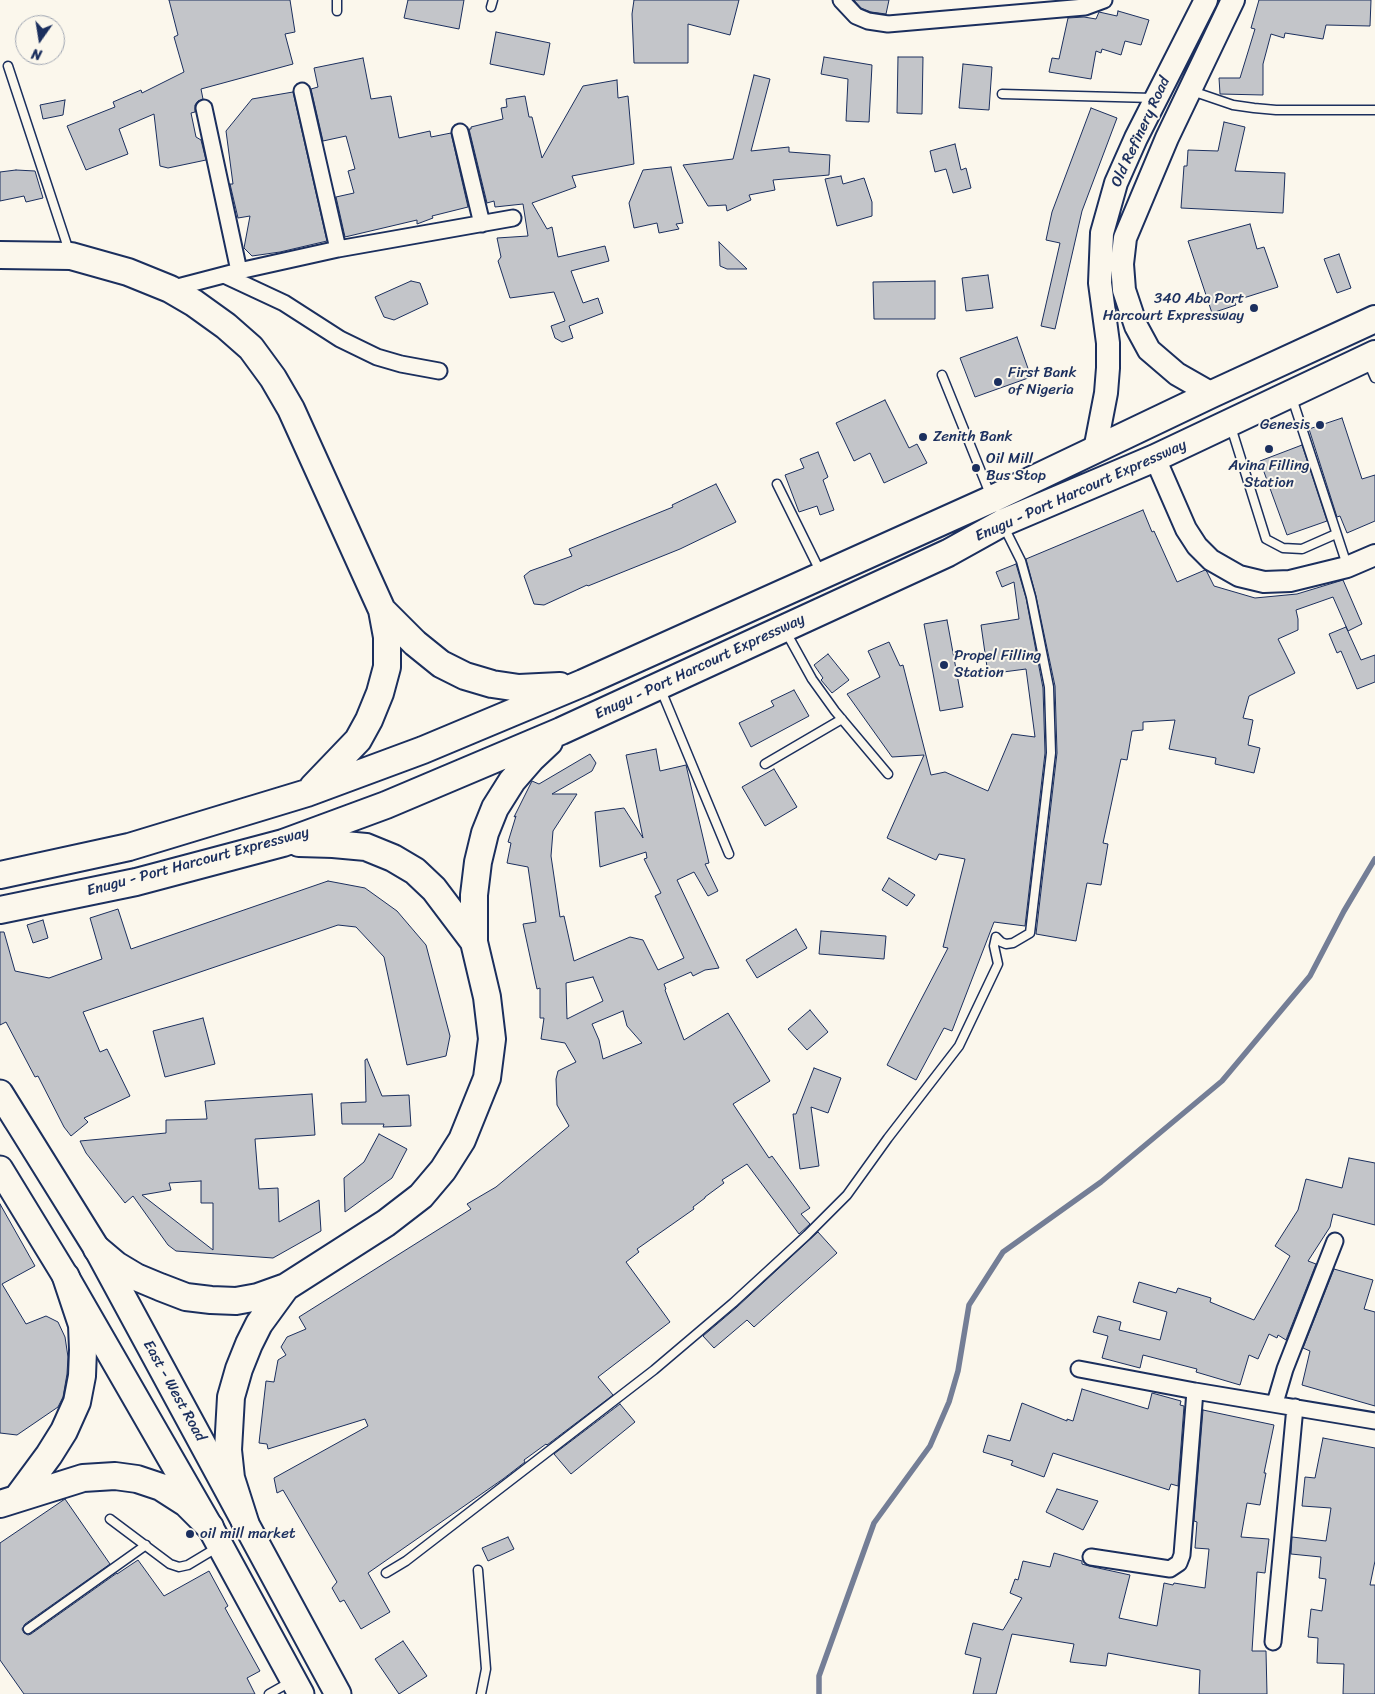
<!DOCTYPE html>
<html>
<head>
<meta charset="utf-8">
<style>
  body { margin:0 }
  #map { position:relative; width:1375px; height:1694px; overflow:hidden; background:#fbf7ec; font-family:Sriracha,sans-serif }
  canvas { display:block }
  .north { position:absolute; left:15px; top:15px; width:50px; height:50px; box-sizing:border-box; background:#fbf7ec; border:1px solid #a1a7b3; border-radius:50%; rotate:193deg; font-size:14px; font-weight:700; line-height:20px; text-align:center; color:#1b2f5e }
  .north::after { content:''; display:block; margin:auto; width:18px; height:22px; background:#1b2f5e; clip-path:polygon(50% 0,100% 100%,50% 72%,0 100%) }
</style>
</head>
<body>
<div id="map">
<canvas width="1375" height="1694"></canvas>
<div class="north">N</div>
</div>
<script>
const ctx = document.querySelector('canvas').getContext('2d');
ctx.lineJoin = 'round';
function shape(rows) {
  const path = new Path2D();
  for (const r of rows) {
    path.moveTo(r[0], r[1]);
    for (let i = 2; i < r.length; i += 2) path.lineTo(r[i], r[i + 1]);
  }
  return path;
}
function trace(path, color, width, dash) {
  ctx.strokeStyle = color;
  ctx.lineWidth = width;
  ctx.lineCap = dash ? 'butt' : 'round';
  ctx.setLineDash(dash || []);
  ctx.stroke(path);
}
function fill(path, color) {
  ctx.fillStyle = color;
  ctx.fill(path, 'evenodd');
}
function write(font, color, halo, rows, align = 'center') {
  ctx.font = font + ' Sriracha,sans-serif';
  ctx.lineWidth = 4;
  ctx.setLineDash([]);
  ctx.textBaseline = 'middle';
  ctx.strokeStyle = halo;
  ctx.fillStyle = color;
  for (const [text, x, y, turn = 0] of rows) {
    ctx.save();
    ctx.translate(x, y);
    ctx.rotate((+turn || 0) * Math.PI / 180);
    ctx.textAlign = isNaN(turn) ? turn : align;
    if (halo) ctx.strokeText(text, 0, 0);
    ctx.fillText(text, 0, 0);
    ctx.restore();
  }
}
const stream = shape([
  [819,1694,819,1676,874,1523,930,1446,949,1402,958,1371,969,1305,1003,1252,1101,1182,1222,1081,1310,976,1344,911,1375,859]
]);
const building = shape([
  [169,0,290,0,295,32,285,34,293,64,201,89,203,99,198,101,195,105,195,112,191,113,196,137,201,140,206,160,168,168,160,166,154,114,119,129,128,154,86,170,67,126,115,107,113,102,141,90,142,93,184,72,174,37,178,35,169,0],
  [408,0,464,0,459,29,404,18,408,0],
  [634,0,739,0,730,35,688,24,688,63,634,63,632,14,634,0],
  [854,0,889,0,886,14,871,12,861,8,854,0],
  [1259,0,1371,0,1370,26,1326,25,1323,39,1285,33,1284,38,1271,34,1263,64,1263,95,1220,94,1219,78,1240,78,1255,29,1251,28,1259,0],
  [1118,11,1149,20,1141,45,1125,41,1121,55,1102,49,1101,53,1096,51,1091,79,1049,72,1052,58,1059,59,1068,18,1084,17,1096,19,1099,12,1117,16,1118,11],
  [496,32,550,43,544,75,490,64,496,32],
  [824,57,872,65,869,122,846,121,848,79,821,74,824,57],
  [898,57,923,57,922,114,897,113,898,57],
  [363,58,371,99,391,96,399,138,430,131,431,137,451,133,468,207,432,216,433,218,417,224,417,220,345,237,336,197,354,193,348,171,355,169,346,136,323,141,311,89,318,87,314,68,363,58],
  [963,64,992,67,989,110,959,108,963,64],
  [754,75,770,79,751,151,789,147,789,152,830,155,829,175,773,180,775,190,749,195,751,200,727,211,726,205,708,206,683,165,733,159,754,75],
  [617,80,618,98,628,96,634,164,572,176,576,187,532,203,547,229,552,227,558,257,605,246,609,261,571,271,583,303,598,298,603,313,569,326,573,338,562,342,555,338,551,326,565,321,554,292,510,298,498,261,501,257,497,238,528,236,523,204,495,207,494,201,487,203,469,129,471,129,471,127,503,119,501,108,507,107,506,99,525,96,529,117,532,117,542,158,583,86,617,80],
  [293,92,327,241,280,252,252,256,244,248,250,216,238,218,230,184,233,184,226,131,252,99,293,92],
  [65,100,63,115,43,119,40,105,65,100],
  [1091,108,1117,118,1082,211,1055,329,1041,326,1060,243,1046,240,1052,212,1091,108],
  [1224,122,1245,127,1235,171,1285,173,1283,213,1181,208,1184,166,1187,166,1188,150,1218,151,1224,122],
  [955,144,961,170,966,168,971,188,953,193,946,169,935,172,930,151,955,144],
  [671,167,683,223,676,224,679,229,659,233,657,223,634,228,629,203,643,170,671,167],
  [16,170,35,171,43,198,26,202,24,196,0,201,0,172,16,170],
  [841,176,843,184,864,178,872,202,872,216,837,226,825,179,841,176],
  [1250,224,1257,249,1264,247,1278,287,1234,301,1236,305,1212,313,1188,241,1250,224],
  [719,242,747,269,727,269,720,266,719,242],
  [1339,254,1351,288,1337,293,1324,259,1339,254],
  [988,275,993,308,966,311,962,278,988,275],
  [411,281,420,283,428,304,394,320,384,317,375,297,411,281],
  [935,281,935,319,874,319,873,282,935,281],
  [1017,337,1031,377,975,397,960,358,1017,337],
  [885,400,909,448,917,444,927,463,884,483,870,453,854,461,836,423,885,400],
  [1342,418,1362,479,1375,475,1375,521,1347,533,1340,516,1337,517,1309,429,1342,418],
  [1302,445,1327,521,1287,535,1260,461,1302,445],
  [818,452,828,477,823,480,834,510,820,515,817,506,799,512,785,475,804,468,800,459,818,452],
  [716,484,736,522,680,549,588,586,587,585,544,605,534,604,524,576,530,571,572,556,569,549,673,507,672,505,716,484],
  [1143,510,1152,532,1154,531,1177,582,1205,570,1207,572,1214,586,1255,598,1297,594,1343,580,1362,624,1348,631,1333,597,1296,610,1298,619,1298,630,1278,639,1295,673,1249,696,1243,718,1253,720,1248,745,1260,748,1254,773,1215,764,1216,758,1169,749,1175,720,1143,722,1143,730,1132,731,1127,760,1121,759,1103,843,1108,844,1101,885,1087,883,1076,941,1036,934,1057,753,1055,686,1036,596,1026,559,1143,510],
  [1016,564,1026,598,1043,688,1045,753,1025,926,994,922,952,1031,944,1028,916,1080,887,1065,948,948,943,947,965,859,939,854,936,860,887,838,924,755,892,757,847,694,880,677,868,651,889,642,900,666,903,665,931,775,945,772,988,791,1012,734,1035,737,1026,669,988,674,981,625,1019,619,1014,582,1002,587,996,572,1016,564],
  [947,620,963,707,940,711,924,624,947,620],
  [1346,627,1361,660,1375,655,1375,682,1357,689,1341,651,1337,653,1329,634,1346,627],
  [828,654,849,680,832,693,821,680,823,678,814,665,828,654],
  [794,690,809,716,751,747,739,723,774,706,771,701,794,690],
  [656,749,660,771,686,765,709,863,705,864,718,891,708,896,694,872,677,880,719,968,705,970,693,976,691,972,664,984,666,989,665,990,684,1040,728,1013,770,1081,733,1104,769,1158,772,1156,810,1208,801,1214,810,1224,799,1234,747,1164,722,1180,724,1183,705,1197,705,1198,693,1207,694,1209,637,1249,639,1252,626,1262,670,1322,598,1377,613,1395,547,1445,546,1444,524,1460,525,1462,503,1479,368,1573,390,1612,361,1629,344,1600,340,1602,332,1588,337,1582,283,1490,277,1493,274,1478,368,1426,365,1419,268,1449,267,1444,259,1443,266,1381,274,1382,278,1360,286,1355,281,1347,287,1337,306,1329,299,1317,471,1209,467,1204,496,1187,569,1126,557,1105,556,1079,558,1071,576,1062,565,1043,541,1039,544,1018,540,1018,540,988,537,989,523,924,536,922,528,867,507,863,511,843,508,842,516,816,514,817,532,781,539,784,590,754,596,763,592,771,552,794,577,794,553,831,551,856,560,917,564,916,574,961,630,937,643,940,658,970,684,958,655,896,661,893,644,859,647,858,646,852,600,867,595,812,624,808,643,838,626,755,656,749],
  [593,977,603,1001,567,1019,566,983,593,977],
  [623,1011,627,1026,642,1043,603,1059,599,1040,592,1024,623,1011],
  [774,769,797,807,765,826,742,787,774,769],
  [889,878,915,895,907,906,882,890,889,878],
  [328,881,365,888,397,911,426,945,450,1036,446,1056,407,1065,384,957,356,927,338,925,83,1012,100,1052,107,1049,130,1096,84,1118,88,1122,71,1136,64,1127,38,1076,35,1077,6,1022,0,1025,0,932,4,932,15,971,49,978,102,959,90,918,118,909,131,949,328,881],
  [43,920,48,938,33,943,27,925,43,920],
  [796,929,807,948,757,978,746,960,796,929],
  [821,931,886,936,884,959,819,954,821,931],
  [810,1010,828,1032,807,1050,788,1029,810,1010],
  [203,1018,215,1064,165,1077,153,1031,203,1018],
  [367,1059,382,1096,409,1095,411,1126,383,1127,384,1124,342,1124,341,1103,366,1102,365,1060,367,1059],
  [814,1068,841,1078,828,1113,811,1107,819,1166,800,1169,793,1114,796,1114,814,1068],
  [312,1094,315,1135,255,1139,259,1189,278,1188,279,1222,319,1200,321,1231,273,1258,176,1251,168,1245,133,1196,125,1203,86,1153,80,1141,166,1133,166,1120,207,1119,205,1101,312,1094],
  [201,1181,201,1203,213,1203,213,1250,142,1195,171,1190,169,1183,201,1181],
  [379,1134,407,1149,392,1178,345,1212,344,1178,364,1162,379,1134],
  [1349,1158,1375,1163,1375,1225,1333,1214,1330,1227,1308,1261,1316,1264,1286,1340,1278,1335,1277,1338,1269,1334,1258,1359,1249,1355,1240,1385,1196,1372,1197,1369,1143,1355,1140,1368,1102,1358,1108,1336,1093,1332,1098,1316,1121,1322,1119,1330,1160,1340,1167,1312,1133,1302,1139,1282,1176,1293,1178,1288,1211,1298,1210,1302,1254,1320,1290,1256,1275,1246,1298,1210,1306,1179,1342,1188,1349,1158],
  [0,1204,35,1266,2,1284,26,1324,46,1316,58,1322,65,1337,68,1357,67,1374,63,1397,58,1407,17,1435,0,1433,0,1204],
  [818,1232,837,1253,754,1327,747,1320,714,1348,703,1336,737,1307,818,1232],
  [1334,1269,1373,1280,1364,1309,1375,1312,1375,1406,1302,1385,1310,1351,1303,1348,1334,1269],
  [1082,1389,1148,1409,1152,1393,1181,1401,1180,1405,1184,1406,1178,1486,1171,1484,1169,1490,1053,1453,1044,1477,1011,1465,1013,1461,983,1452,988,1435,1010,1441,1022,1403,1067,1421,1067,1419,1073,1421,1082,1389],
  [620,1404,635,1422,571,1474,554,1454,620,1404],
  [1203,1410,1274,1425,1264,1473,1266,1473,1260,1505,1247,1503,1241,1537,1269,1539,1265,1573,1257,1572,1252,1651,1266,1651,1267,1694,1199,1694,1200,1670,1108,1653,1106,1666,1070,1662,1074,1644,1012,1634,996,1694,973,1694,981,1658,965,1654,973,1623,1003,1630,1022,1598,1010,1593,1015,1579,1018,1580,1023,1561,1050,1567,1054,1553,1082,1561,1082,1564,1089,1566,1130,1575,1119,1618,1157,1626,1164,1583,1173,1585,1174,1583,1205,1588,1209,1549,1195,1548,1197,1522,1194,1521,1203,1410],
  [1323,1438,1375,1448,1375,1561,1370,1585,1375,1585,1375,1694,1343,1694,1344,1664,1317,1663,1318,1638,1308,1637,1311,1609,1322,1611,1326,1579,1319,1578,1321,1557,1291,1554,1292,1537,1326,1541,1331,1508,1302,1506,1305,1477,1315,1478,1323,1438],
  [1057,1489,1098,1501,1083,1530,1046,1512,1057,1489],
  [65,1499,110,1564,25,1624,22,1629,24,1633,28,1635,31,1634,117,1573,117,1574,138,1560,164,1596,209,1571,228,1606,225,1608,260,1671,247,1678,255,1694,24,1694,0,1660,0,1543,65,1499],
  [508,1537,514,1549,488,1561,482,1548,508,1537],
  [403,1641,427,1676,399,1694,375,1659,403,1641]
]);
const service = shape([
  [337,0,337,11],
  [491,7,493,0],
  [8,66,69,251],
  [1192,91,1233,105,1254,108,1276,110,1375,110],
  [1002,94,1153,98],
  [1368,362,1375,378],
  [942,375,990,494],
  [1292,398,1347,565],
  [1231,427,1266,539,1283,548,1302,549,1336,534],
  [777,484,820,571],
  [786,632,812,679,835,711,888,774],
  [661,690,729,854],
  [765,764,842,719],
  [110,1519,170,1564,179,1567,188,1565,218,1547],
  [478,1570,486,1669,481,1694],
  [386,1573,406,1561,654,1370,733,1303,807,1235,847,1195,888,1138,959,1046,998,964,994,946,996,937,1001,942,1006,944,1013,943,1030,933,1051,753,1049,687,1031,597,1021,561,1004,527],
  [28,1629,146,1545],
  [269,1694,292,1681]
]);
const minor = shape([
  [841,0,856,16,868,21,888,24,1085,7,1104,0],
  [302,91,338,249],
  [204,108,239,271],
  [460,132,482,224],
  [224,275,284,303,340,339,377,357,401,364,439,371],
  [170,289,239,271,338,249,513,218],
  [1079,1369,1195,1391,1375,1421],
  [1275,1403,1285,1369,1335,1241],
  [1091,1557,1170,1569,1179,1563,1182,1555,1195,1391],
  [1273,1642,1295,1407]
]);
const tertiary = shape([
  [1155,458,1186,529,1197,546,1211,560,1239,576,1264,582,1290,581,1347,567,1375,555]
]);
const secondary = shape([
  [1212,394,1177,374,1149,350,1136,326,1124,290,1122,264,1125,238,1167,138,1233,0],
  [1095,450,1106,393,1108,368,1108,343,1100,283,1102,233,1116,183,1136,138,1206,0]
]);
const primary = shape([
  [0,1093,97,1249,338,1694],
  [0,1169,66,1277,210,1527,301,1694]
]);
const trunk = shape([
  [0,255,71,256,128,272,170,289,194,303,226,326,251,348,273,378,291,409,382,610,387,637,387,667,380,693,369,720,358,740,313,787],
  [382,610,415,643,441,664,465,676,492,684,519,688,560,686],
  [299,843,333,844,366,847,393,858,415,871,434,889,474,942],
  [0,875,129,847,307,793,423,750,583,683,992,499,1212,394,1375,319],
  [0,910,136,882,283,843,386,805,561,731,948,553,1002,523,1155,458,1375,354],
  [97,1249,116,1265,136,1277,160,1287,186,1297,211,1300,236,1301,258,1297,286,1287,386,1223,421,1196,443,1170,462,1140,487,1078,492,1039,487,997,474,942,474,895,478,862,485,833,495,808,512,781,532,758,549,742],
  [18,1497,49,1455,64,1431,77,1402,82,1376,83,1350,82,1325,66,1277],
  [0,1504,83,1478,115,1476,137,1479,161,1487,186,1503,210,1527],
  [245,1522,231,1478,228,1450,231,1397,239,1369,249,1344,259,1324,286,1287]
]);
const markers = [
  [1254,308,5,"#1b2f5e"],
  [998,382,5,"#1b2f5e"],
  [1320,425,5,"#1b2f5e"],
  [923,437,5,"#1b2f5e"],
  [1269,449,5,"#1b2f5e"],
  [976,468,5,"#1b2f5e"],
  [944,665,5,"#1b2f5e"],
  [190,1534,5,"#1b2f5e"]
];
const streetNames = [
  ["Old Refinery Road",1141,132,-65],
  ["Enugu - Port Harcourt Expressway",1081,491,-24],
  ["Enugu - Port Harcourt Expressway",700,667,-25],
  ["Enugu - Port Harcourt Expressway",198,862,-15],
  ["East - West Road",174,1391,61]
];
const poiNames = [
  ["340 Aba Port",1244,299,"right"],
  ["Harcourt Expressway",1244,316,"right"],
  ["First Bank",1008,373],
  ["of Nigeria",1008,390],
  ["Genesis",1310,425,"right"],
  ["Zenith Bank",933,437],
  ["Oil Mill",986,459],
  ["Bus Stop",986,476],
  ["Avina Filling",1269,466,"center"],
  ["Station",1269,483,"center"],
  ["Propel Filling",954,656],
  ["Station",954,673],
  ["oil mill market",200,1534]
];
trace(stream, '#747e96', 5.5);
fill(building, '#c3c5c9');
trace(building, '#1b2f5e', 1);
trace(service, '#1b2f5e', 11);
trace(minor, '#1b2f5e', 19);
trace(tertiary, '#1b2f5e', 24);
trace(secondary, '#1b2f5e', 26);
trace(primary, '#1b2f5e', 29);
trace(trunk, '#1b2f5e', 30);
trace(service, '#fbf7ec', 8);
trace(minor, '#fbf7ec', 15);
trace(tertiary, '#fbf7ec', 20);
trace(secondary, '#fbf7ec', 22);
trace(primary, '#fbf7ec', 25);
trace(trunk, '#fbf7ec', 26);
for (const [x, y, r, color] of markers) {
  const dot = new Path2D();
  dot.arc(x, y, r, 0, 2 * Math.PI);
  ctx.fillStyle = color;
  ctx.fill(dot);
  trace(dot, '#fbf7ec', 2);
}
write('15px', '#1b2f5e', '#fbf7ec', streetNames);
write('15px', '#1b2f5e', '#fbf7ec', poiNames, 'left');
</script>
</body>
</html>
